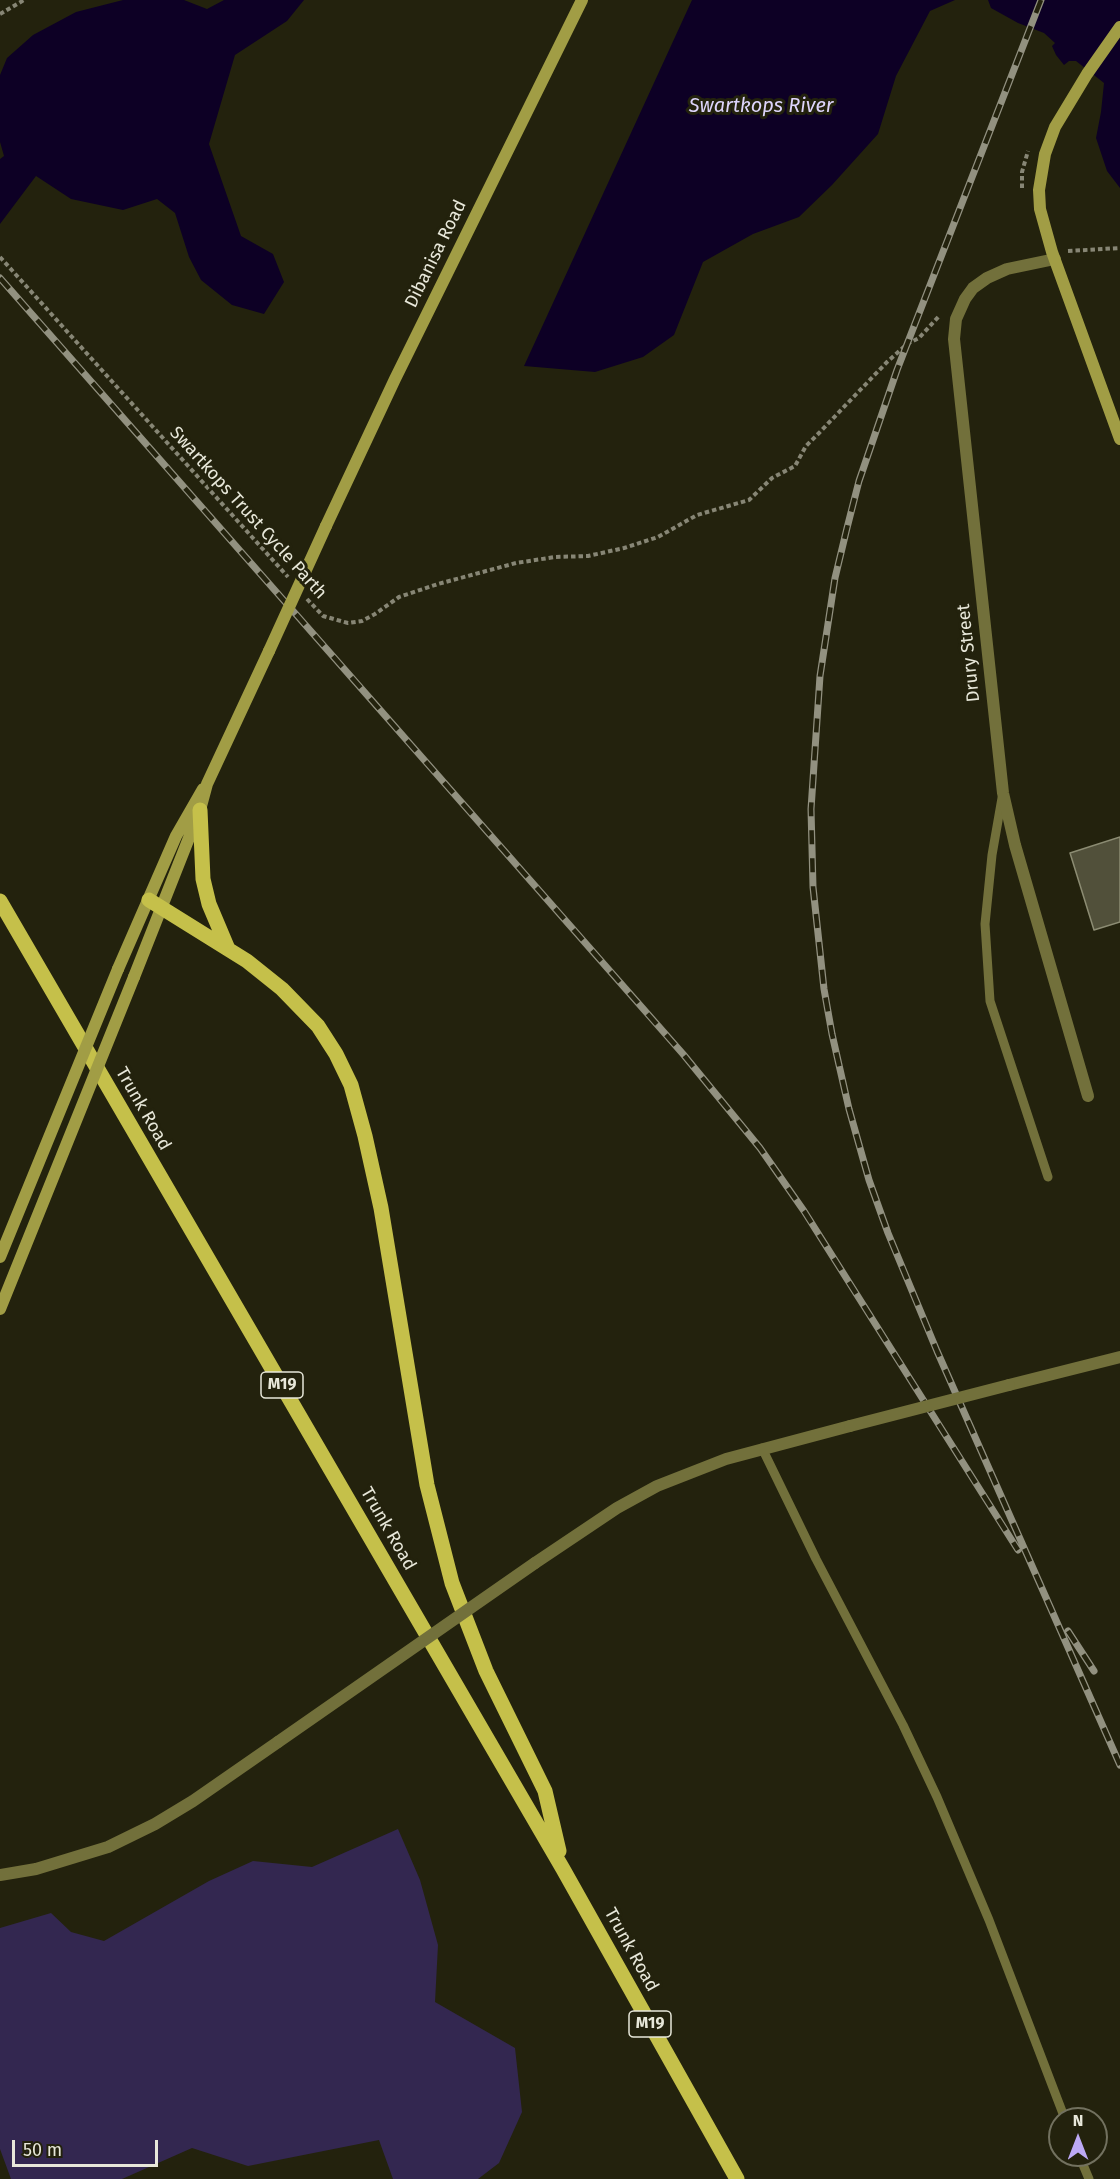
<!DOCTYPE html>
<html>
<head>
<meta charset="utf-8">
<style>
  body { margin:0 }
  #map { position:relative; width:1120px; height:2179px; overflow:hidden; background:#23220d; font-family:"Fira Sans",sans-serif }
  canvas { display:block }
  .north { position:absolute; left:1048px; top:2107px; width:60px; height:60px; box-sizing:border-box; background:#23220d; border:2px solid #72715f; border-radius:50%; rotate:0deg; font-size:16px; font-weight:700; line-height:24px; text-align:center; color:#e8e8da }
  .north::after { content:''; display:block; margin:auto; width:21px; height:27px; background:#bca9f5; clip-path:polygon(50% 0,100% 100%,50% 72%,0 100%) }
  .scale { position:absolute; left:12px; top:2140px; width:146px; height:27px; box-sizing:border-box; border:3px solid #e8e8da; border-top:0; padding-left:8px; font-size:18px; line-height:21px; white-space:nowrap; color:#e8e8da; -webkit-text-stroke:4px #23220d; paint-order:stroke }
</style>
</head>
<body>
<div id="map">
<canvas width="1120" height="2179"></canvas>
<div class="north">N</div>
<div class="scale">50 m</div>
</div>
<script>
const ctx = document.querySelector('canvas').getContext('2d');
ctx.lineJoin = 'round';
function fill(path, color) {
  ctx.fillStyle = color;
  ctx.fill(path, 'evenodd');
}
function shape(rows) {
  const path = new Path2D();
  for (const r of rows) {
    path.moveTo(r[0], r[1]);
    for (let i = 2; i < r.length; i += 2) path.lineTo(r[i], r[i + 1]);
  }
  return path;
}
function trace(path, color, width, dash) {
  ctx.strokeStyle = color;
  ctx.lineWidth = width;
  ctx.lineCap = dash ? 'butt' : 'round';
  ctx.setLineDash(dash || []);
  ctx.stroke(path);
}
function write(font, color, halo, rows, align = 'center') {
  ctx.font = font + ' "Fira Sans",sans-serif';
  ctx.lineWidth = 6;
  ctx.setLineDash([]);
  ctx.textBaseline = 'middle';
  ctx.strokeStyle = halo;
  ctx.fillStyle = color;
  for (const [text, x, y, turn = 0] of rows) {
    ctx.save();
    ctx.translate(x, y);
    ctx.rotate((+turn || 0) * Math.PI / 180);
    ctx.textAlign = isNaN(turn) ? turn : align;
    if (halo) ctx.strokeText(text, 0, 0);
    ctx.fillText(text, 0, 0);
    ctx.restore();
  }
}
const green = shape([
  [398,1829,420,1880,438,1945,435,2002,515,2048,522,2112,499,2163,478,2179,393,2179,379,2140,248,2166,192,2148,122,2179,11,2179,0,2149,0,1928,51,1913,71,1932,104,1941,209,1881,253,1861,312,1867]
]);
const water = shape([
  [123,0,184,0,207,9,224,0,304,0,287,21,235,55,209,144,241,236,273,254,284,282,264,314,232,305,201,280,189,257,175,213,157,199,123,210,71,199,36,176,0,224,0,159,4,156,0,142,0,75,7,58,33,35,76,12],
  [692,0,955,0,930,11,896,76,878,134,832,185,799,217,753,234,703,262,674,335,643,357,595,372,524,366],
  [988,0,1120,0,1120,188,1107,171,1096,138,1101,112,1104,83,1076,61,1069,61,1064,65,1056,55,1052,46,1055,43,1044,33,1018,23,991,8]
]);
const building = shape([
  [1120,837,1120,922,1094,930,1070,853,1120,837]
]);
const path = shape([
  [0,14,24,0],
  [1022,188,1022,172,1028,151],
  [1068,251,1120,248],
  [0,257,288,577],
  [307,599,323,616,348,623,362,621,375,614,399,597,438,584,516,563,555,557,588,556,624,548,658,537,697,515,749,500,772,478,795,466,806,446,819,433,887,362,907,344,919,338,940,315]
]);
const service = shape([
  [1002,798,992,855,985,924,990,1001,1048,1177],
  [762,1448,816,1559,903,1725,937,1797,989,1920,1065,2119],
  [1079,2155,1089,2179]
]);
const minor = shape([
  [1055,259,1007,269,987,278,973,288,965,299,956,319,954,339,1003,793,1015,845,1088,1096]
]);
const tertiary = shape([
  [1009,1385,1120,1357],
  [535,1563,617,1508,657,1486,726,1459,850,1426],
  [0,1875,36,1869,108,1847,155,1824,193,1801,278,1742]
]);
const secondary = shape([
  [1120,27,1087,74,1055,127,1045,154,1039,190,1040,209,1052,252,1120,439],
  [326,526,395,379,582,0],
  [118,969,176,836,203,789],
  [134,977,200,810,207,784,269,651]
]);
const primary = shape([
  [200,810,203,879,209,904,228,949],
  [149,900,247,961,282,989,318,1026,336,1054,351,1085,365,1136,381,1208,427,1485,452,1583,486,1671,545,1791,559,1851],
  [0,901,563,1869,737,2179]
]);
const rail = shape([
  [1041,0,897,370,859,481,847,528,835,578,820,676,811,809,813,887,824,989,832,1034,849,1109,869,1180,888,1233,937,1351,1120,1765],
  [0,278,683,1054,724,1104,760,1148,804,1211,1018,1550],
  [1068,1631,1094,1671]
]);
const tertiaryBridge = shape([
  [850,1426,1009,1385],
  [278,1742,535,1563]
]);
const secondaryBridge = shape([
  [269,651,326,526],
  [0,1257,118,969],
  [0,1309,134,977]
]);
const shields = [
  [282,1385,42],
  [650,2024,42]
];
const shieldNames = [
  ["M19",282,1385],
  ["M19",650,2024]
];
const streetNames = [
  ["Dibanisa Road",436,254,-64],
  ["Swartkops Trust Cycle Parth",248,513,48],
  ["Drury Street",969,653,-96],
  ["Trunk Road",143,1109,60],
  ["Trunk Road",388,1529,60],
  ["Trunk Road",631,1950,61]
];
const waterNames = [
  ["Swartkops River",761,106]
];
fill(green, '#332750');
fill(water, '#0d0025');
fill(building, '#51503a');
trace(building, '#8c8c73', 1.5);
trace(path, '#878675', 4, [4.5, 3]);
trace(service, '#72703b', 9);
trace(minor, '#72703b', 12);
trace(tertiary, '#72703b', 12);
trace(secondary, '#a19d45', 12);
trace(primary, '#c5c04a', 15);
trace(rail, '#929180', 7);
trace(rail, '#23220d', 4.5, [14]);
trace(tertiaryBridge, '#72703b', 12);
trace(secondaryBridge, '#a19d45', 12);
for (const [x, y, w] of shields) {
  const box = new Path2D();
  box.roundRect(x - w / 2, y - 13, w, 26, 4.5);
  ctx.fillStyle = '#23220d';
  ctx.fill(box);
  trace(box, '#e8e8da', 1.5);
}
write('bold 16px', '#e8e8da', null, shieldNames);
write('18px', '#e8e8da', '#23220d', streetNames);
write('italic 20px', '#ddd4fb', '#23220d', waterNames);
</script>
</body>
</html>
